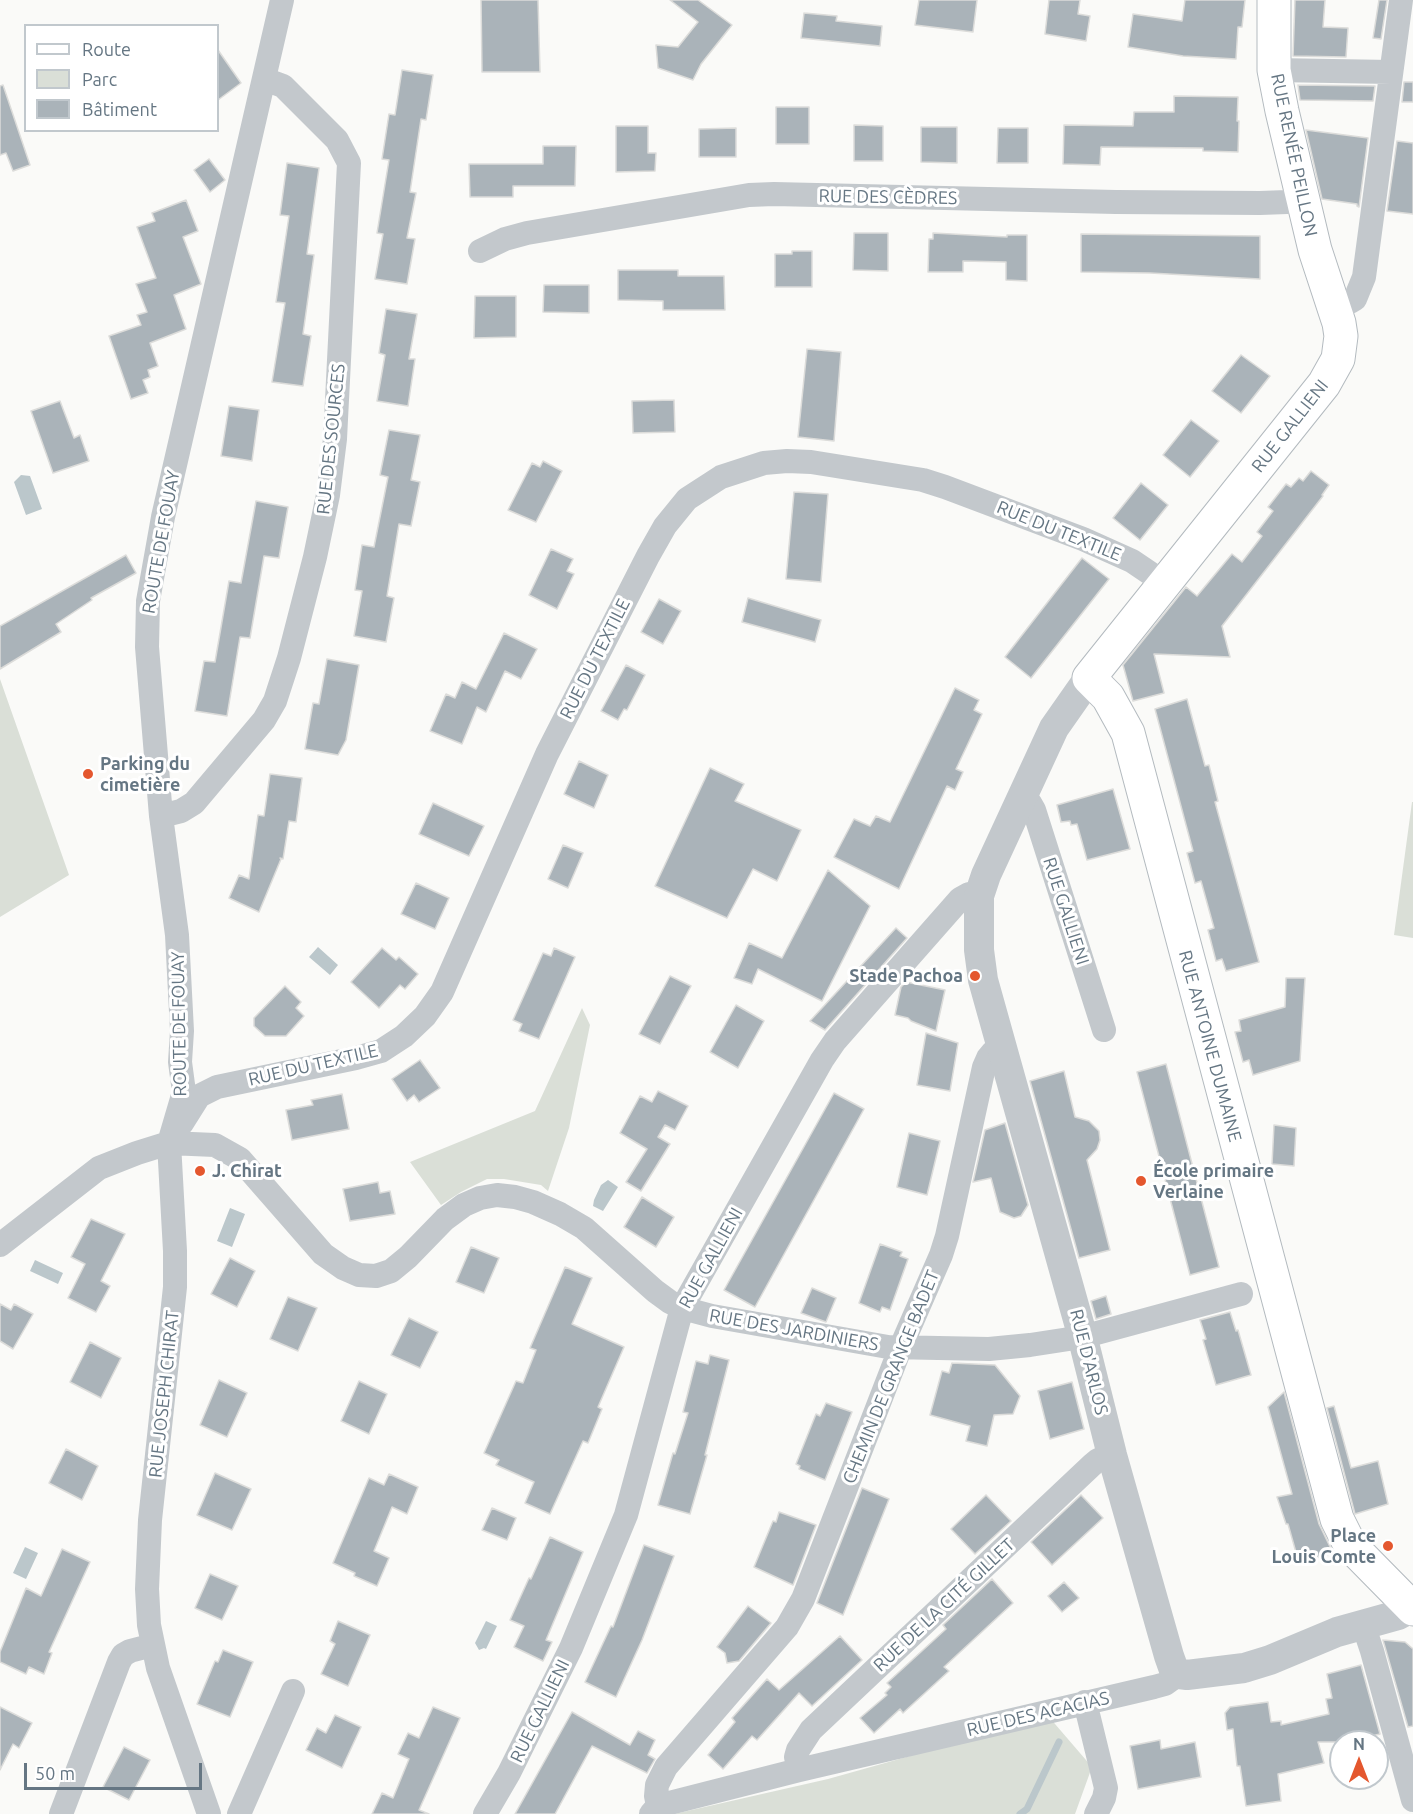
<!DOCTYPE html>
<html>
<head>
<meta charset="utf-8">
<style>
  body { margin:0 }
  #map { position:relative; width:1413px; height:1814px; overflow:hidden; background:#fafaf8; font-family:Ubuntu,sans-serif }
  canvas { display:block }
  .legend { position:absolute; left:24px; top:24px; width:195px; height:108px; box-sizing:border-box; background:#fff; border:2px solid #c1c8cd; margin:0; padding:8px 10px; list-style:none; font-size:18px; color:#657683 }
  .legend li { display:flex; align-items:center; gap:12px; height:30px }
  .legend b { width:30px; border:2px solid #c1c8cd }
  .north { position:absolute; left:1329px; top:1730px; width:60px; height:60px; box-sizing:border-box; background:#fff; border:2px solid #c1c8cd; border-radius:50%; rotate:0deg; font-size:16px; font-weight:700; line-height:24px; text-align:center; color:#657683 }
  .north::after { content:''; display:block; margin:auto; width:21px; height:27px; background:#e4572e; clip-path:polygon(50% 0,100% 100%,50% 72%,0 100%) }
  .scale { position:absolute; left:24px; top:1763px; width:178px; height:27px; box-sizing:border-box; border:3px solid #657683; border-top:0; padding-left:8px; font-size:18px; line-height:21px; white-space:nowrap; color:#657683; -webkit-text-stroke:4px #fff; paint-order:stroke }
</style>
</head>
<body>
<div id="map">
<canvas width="1413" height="1814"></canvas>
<ul class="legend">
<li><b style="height:8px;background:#fff"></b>Route</li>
<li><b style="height:16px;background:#dadfd7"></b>Parc</li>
<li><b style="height:16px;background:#aab3b9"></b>Bâtiment</li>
</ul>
<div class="north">N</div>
<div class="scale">50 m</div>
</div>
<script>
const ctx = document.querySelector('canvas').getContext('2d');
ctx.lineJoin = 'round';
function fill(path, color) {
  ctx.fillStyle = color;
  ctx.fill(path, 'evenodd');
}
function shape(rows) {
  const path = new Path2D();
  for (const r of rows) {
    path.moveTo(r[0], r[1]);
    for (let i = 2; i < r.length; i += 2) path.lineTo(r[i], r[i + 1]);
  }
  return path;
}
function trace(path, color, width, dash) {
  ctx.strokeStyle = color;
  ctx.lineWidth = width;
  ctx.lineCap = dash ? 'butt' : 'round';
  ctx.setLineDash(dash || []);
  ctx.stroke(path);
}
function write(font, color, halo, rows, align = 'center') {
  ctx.font = font + ' Ubuntu,sans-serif';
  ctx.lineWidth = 6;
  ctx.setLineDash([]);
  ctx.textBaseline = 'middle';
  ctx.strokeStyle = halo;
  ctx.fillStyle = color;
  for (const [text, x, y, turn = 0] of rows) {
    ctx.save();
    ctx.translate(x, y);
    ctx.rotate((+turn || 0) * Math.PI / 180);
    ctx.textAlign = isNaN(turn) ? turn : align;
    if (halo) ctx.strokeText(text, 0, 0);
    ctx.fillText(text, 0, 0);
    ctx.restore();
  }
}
const green = shape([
  [0,679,69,875,0,917],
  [1412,802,1413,802,1413,938,1394,935],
  [582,1008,590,1025,569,1128,548,1191,541,1185,504,1179,487,1179,461,1192,441,1205,410,1162,535,1111],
  [1049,1717,1092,1767,1075,1814,674,1814,828,1779]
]);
const water = shape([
  [21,475,30,476,42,509,26,515,14,482],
  [318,947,338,965,330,975,309,957],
  [608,1180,618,1187,603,1211,593,1206,594,1200,601,1185],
  [230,1208,245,1214,232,1247,217,1241],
  [35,1260,63,1273,58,1284,30,1271],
  [25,1547,38,1553,26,1579,13,1573],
  [486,1621,497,1626,486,1649,484,1648,479,1650,475,1643]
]);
const stream = shape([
  [1020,1814,1027,1809,1059,1742]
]);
const building = shape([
  [481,0,538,0,540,72,482,72,481,0],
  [670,0,698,0,732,25,701,64,693,80,658,68,656,45,678,47,698,22,670,0],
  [919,0,977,0,973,32,915,25,919,0],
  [1049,0,1080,0,1078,14,1090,16,1086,41,1045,34,1049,0],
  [1185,0,1245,0,1242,27,1238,27,1236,59,1183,56,1128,47,1133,14,1182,21,1185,0],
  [1295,0,1325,0,1323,27,1348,28,1346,57,1293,56,1295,0],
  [1379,0,1387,0,1381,39,1373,38,1379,0],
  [804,13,837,16,836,21,882,26,880,46,801,38,804,13],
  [218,50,241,83,218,100,218,50],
  [402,70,433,75,426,120,421,119,410,192,416,193,407,238,415,239,407,284,375,279,383,234,377,233,389,160,382,159,389,114,395,115,402,70],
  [1404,82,1413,82,1413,102,1402,102,1404,82],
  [3,85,30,165,13,171,6,153,0,155,0,86,3,85],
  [1298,85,1375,86,1373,101,1300,100,1298,85],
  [1174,96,1238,97,1237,121,1239,121,1238,152,1203,151,1203,148,1101,147,1100,165,1063,164,1064,125,1133,126,1134,112,1174,112,1174,96],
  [776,107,809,107,809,144,776,144,776,107],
  [854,125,883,126,883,161,854,161,854,125],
  [616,126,648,126,648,153,656,153,655,171,616,172,616,126],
  [921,127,957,127,957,163,921,162,921,127],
  [736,128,736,157,699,157,699,129,736,128],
  [998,128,1028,128,1028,163,997,163,998,128],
  [1306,130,1368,138,1359,207,1357,206,1357,204,1322,199,1306,130],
  [1397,141,1413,143,1413,214,1387,211,1397,141],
  [543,146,576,146,575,186,513,186,513,197,470,197,469,164,543,164,543,146],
  [209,159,225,180,210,192,194,170,209,159],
  [287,163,319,168,307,254,314,255,303,334,311,336,303,386,272,382,285,303,276,302,289,216,280,215,287,163],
  [186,200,198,231,183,237,201,284,174,295,186,329,150,343,158,366,148,370,150,377,143,380,148,393,131,399,109,336,141,325,137,315,147,312,136,284,156,278,137,227,155,221,152,213,186,200],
  [854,233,888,233,888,271,853,270,854,233],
  [933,233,1007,237,1007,235,1027,235,1027,281,1006,280,1006,262,963,261,963,272,928,272,929,239,933,239,933,233],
  [1081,234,1260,236,1260,279,1150,273,1081,272,1081,234],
  [792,251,812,251,812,287,775,287,775,254,792,254,792,251],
  [618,270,678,270,678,276,724,276,725,310,663,310,663,301,618,300,618,270],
  [544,285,589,285,589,313,543,312,544,285],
  [475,296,516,296,516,337,474,338,475,296],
  [386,309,417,314,409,359,415,359,408,406,377,401,385,355,379,353,386,309],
  [807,349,841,352,834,441,798,437,807,349],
  [1241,355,1270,376,1241,413,1212,391,1241,355],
  [674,400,675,432,633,433,632,401,674,400],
  [60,401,74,438,80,435,89,461,53,473,31,411,60,401],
  [229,406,259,410,252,461,221,456,229,406],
  [1191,420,1219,441,1190,477,1163,455,1191,420],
  [389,430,420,435,411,480,420,482,411,526,399,524,387,596,394,598,386,642,354,636,362,591,355,590,362,545,374,547,388,477,380,475,389,430],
  [543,461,562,471,536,522,508,510,532,463,540,467,543,461],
  [1311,471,1329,485,1322,495,1323,496,1222,626,1230,657,1154,654,1164,693,1133,701,1123,665,1186,587,1197,596,1232,554,1242,562,1262,536,1257,532,1273,511,1268,507,1286,484,1291,487,1299,478,1303,481,1311,471],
  [1141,483,1168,505,1140,540,1113,518,1141,483],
  [794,492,828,494,821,582,786,579,794,492],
  [256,501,288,507,279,558,264,556,250,638,240,637,227,716,195,711,204,661,215,662,229,581,241,583,256,501],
  [551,549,573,559,567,571,574,574,557,609,529,595,551,549],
  [126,555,136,573,91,598,92,600,56,624,61,632,0,669,0,626,126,555],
  [1082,558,1109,579,1031,678,1005,657,1082,558],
  [748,598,821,620,815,642,742,622,748,598],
  [659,599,681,611,663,644,641,632,659,599],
  [504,633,537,649,521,679,505,671,486,712,477,707,462,744,430,731,446,694,455,698,462,682,476,689,504,633],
  [327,659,359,665,346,740,338,755,305,749,313,703,319,704,327,659],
  [626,665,645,675,627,710,624,709,618,720,601,711,626,665],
  [955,688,979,700,974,710,982,714,956,769,963,772,955,790,947,786,899,889,834,857,854,819,870,826,876,816,890,822,955,688],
  [1187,699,1205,766,1209,765,1218,801,1215,802,1259,962,1226,971,1222,959,1216,961,1208,930,1214,928,1201,881,1195,883,1187,853,1193,851,1155,709,1187,699],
  [579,761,608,775,594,808,564,794,579,761],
  [710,768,744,784,735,801,801,830,777,881,753,869,727,918,655,886,710,768],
  [270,774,302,778,296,822,289,821,283,859,280,858,281,859,259,912,229,898,239,875,249,879,258,815,264,816,270,774],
  [1113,789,1130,849,1087,860,1077,824,1071,825,1070,821,1061,822,1057,805,1113,789],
  [433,803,484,826,469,856,419,834,433,803],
  [563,845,583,853,568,888,548,879,563,845],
  [828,870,870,906,822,1001,758,969,752,984,734,978,749,943,782,958,828,870],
  [416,883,449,898,435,929,401,914,416,883],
  [896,928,907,938,825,1030,810,1021,896,928],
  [382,948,396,960,399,957,418,974,405,989,400,985,379,1008,351,982,382,948],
  [554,948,575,957,539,1039,519,1031,522,1024,513,1020,543,953,551,956,554,948],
  [670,976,691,986,660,1044,639,1034,670,976],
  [1286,978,1305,978,1300,1061,1253,1075,1249,1060,1243,1062,1235,1032,1241,1031,1239,1020,1285,1007,1286,978],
  [906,982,945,990,936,1031,911,1021,908,1018,895,1015,901,987,906,982],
  [285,986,301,1002,296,1008,304,1016,286,1036,265,1036,254,1026,254,1018,285,986],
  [736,1005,764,1021,738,1068,710,1052,736,1005],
  [926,1033,958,1043,950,1091,917,1085,926,1033],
  [420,1060,440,1088,419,1102,414,1095,407,1101,392,1079,420,1060],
  [1166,1064,1219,1267,1190,1275,1137,1072,1166,1064],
  [1064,1071,1075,1117,1089,1121,1099,1131,1100,1140,1097,1149,1087,1160,1110,1250,1079,1258,1030,1081,1064,1071],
  [658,1091,688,1106,675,1130,665,1125,658,1137,670,1144,641,1191,626,1182,647,1149,620,1133,640,1096,652,1102,658,1091],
  [834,1093,864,1109,755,1307,724,1290,834,1093],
  [342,1094,349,1129,292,1140,286,1110,313,1105,311,1100,342,1094],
  [1005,1123,1028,1205,1021,1216,1014,1218,1000,1212,991,1178,973,1182,985,1130,1005,1123],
  [1274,1125,1296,1128,1294,1166,1272,1164,1274,1125],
  [909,1133,940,1141,927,1195,897,1187,909,1133],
  [378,1182,380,1193,390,1191,395,1214,350,1221,343,1189,378,1182],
  [642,1197,674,1217,656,1247,624,1227,642,1197],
  [91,1219,125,1234,101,1281,110,1286,96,1312,68,1298,85,1264,71,1257,91,1219],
  [880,1244,902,1252,900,1256,908,1259,890,1310,882,1307,880,1312,859,1303,880,1244],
  [471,1247,499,1258,484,1293,456,1282,471,1247],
  [230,1258,255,1271,237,1307,211,1294,230,1258],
  [565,1267,592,1278,572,1324,624,1347,598,1407,602,1409,588,1443,583,1441,550,1514,525,1503,534,1482,496,1465,499,1460,484,1453,516,1381,523,1383,536,1350,530,1348,565,1267],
  [812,1288,836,1298,826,1322,801,1313,812,1288],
  [1106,1296,1111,1314,1096,1319,1091,1301,1106,1296],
  [288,1297,317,1308,298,1351,270,1339,288,1297],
  [0,1304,11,1310,14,1304,33,1314,13,1349,0,1341,0,1304],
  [1230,1312,1236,1331,1238,1330,1251,1375,1216,1385,1203,1340,1206,1339,1200,1320,1230,1312],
  [409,1318,438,1332,420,1368,391,1355,409,1318],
  [90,1342,121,1358,101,1398,70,1382,90,1342],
  [710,1355,729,1360,705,1455,707,1455,690,1514,658,1505,673,1453,675,1454,688,1413,683,1412,696,1361,708,1364,710,1355],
  [952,1363,995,1365,1020,1396,1013,1414,994,1415,987,1446,966,1441,970,1426,930,1415,942,1371,949,1373,952,1363],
  [219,1380,247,1393,227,1437,200,1425,219,1380],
  [359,1381,387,1394,369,1434,341,1421,359,1381],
  [1072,1382,1084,1429,1050,1439,1038,1391,1072,1382],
  [1284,1392,1319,1524,1333,1553,1299,1563,1288,1524,1286,1524,1277,1497,1292,1494,1268,1407,1284,1392],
  [826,1403,852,1412,825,1480,799,1469,800,1466,796,1464,816,1414,820,1416,826,1403],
  [1334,1406,1351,1468,1378,1461,1388,1504,1355,1514,1327,1408,1334,1406],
  [66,1449,98,1466,82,1500,49,1483,66,1449],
  [215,1473,251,1489,232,1530,197,1515,215,1473],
  [389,1474,418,1487,407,1514,392,1507,374,1551,389,1558,377,1586,354,1576,355,1573,333,1563,369,1478,384,1485,389,1474],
  [862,1488,889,1499,843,1615,817,1603,862,1488],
  [986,1495,1011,1521,975,1554,951,1529,986,1495],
  [1081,1495,1103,1518,1052,1565,1031,1542,1081,1495],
  [492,1508,516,1518,507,1540,482,1530,492,1508],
  [779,1512,816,1525,793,1585,754,1567,773,1521,776,1522,779,1512],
  [550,1537,583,1552,546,1640,552,1642,543,1661,514,1647,524,1626,510,1620,529,1578,531,1579,550,1537],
  [644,1545,674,1556,642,1640,616,1697,585,1682,611,1626,613,1627,644,1545],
  [62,1549,90,1562,49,1652,52,1653,44,1674,29,1667,26,1674,0,1662,0,1652,26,1588,41,1596,62,1549],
  [210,1574,238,1586,222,1620,195,1608,210,1574],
  [992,1579,1013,1603,944,1667,949,1671,903,1713,900,1709,874,1733,860,1718,887,1695,885,1693,891,1687,887,1683,946,1629,943,1625,992,1579],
  [1064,1582,1079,1598,1062,1612,1048,1596,1064,1582],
  [748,1606,771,1623,739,1661,727,1663,725,1653,717,1647,748,1606],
  [338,1621,370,1635,348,1686,321,1674,335,1644,330,1641,338,1621],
  [840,1636,862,1660,812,1706,799,1693,757,1740,752,1736,723,1769,708,1755,735,1722,732,1718,767,1679,779,1690,840,1636],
  [1383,1640,1405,1642,1413,1649,1413,1726,1408,1727,1383,1640],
  [223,1650,253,1662,230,1717,197,1704,215,1661,218,1662,223,1650],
  [1361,1665,1380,1734,1346,1742,1318,1742,1324,1763,1278,1774,1281,1801,1246,1806,1240,1766,1237,1766,1233,1729,1227,1730,1225,1713,1230,1707,1268,1702,1271,1722,1281,1721,1281,1725,1329,1714,1326,1699,1332,1698,1327,1674,1361,1665],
  [0,1707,32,1723,19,1748,13,1744,0,1770,0,1707],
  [433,1707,460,1718,419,1810,429,1814,372,1814,382,1793,393,1798,409,1759,398,1754,408,1733,419,1738,433,1707],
  [572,1712,630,1745,638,1731,655,1740,648,1755,655,1759,647,1773,592,1746,555,1814,515,1814,572,1712],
  [335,1715,361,1727,342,1768,306,1750,317,1728,326,1733,335,1715],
  [1160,1740,1161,1749,1195,1742,1201,1777,1138,1789,1130,1746,1160,1740],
  [124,1747,150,1760,129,1800,103,1787,124,1747]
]);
const minor = shape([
  [1274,70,1391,72],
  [480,251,505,239,527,233,749,195,774,194,1116,202,1260,203,1287,202,1302,198],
  [1335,307,1350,302,1355,299,1364,277,1401,0],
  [1021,798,1030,803,1034,810,1104,1030],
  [161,816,181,811,194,803,264,720,275,701,289,658,315,557,328,495,335,439,349,163,337,140,283,86,264,79],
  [182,1123,199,1096,217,1087,356,1058,381,1051,404,1036,425,1016,442,992,547,754,648,556,665,526,687,499,721,477,764,463,787,461,811,462,923,480,945,487,1083,539,1132,561,1166,584],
  [0,1245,99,1168,137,1153,169,1143,215,1145,240,1159,323,1254,343,1268,359,1275,376,1276,391,1271,408,1257,445,1219,464,1205,480,1198,497,1195,515,1197,533,1202,560,1214,584,1228,655,1291,670,1302,682,1308,712,1316,888,1347,989,1349,1030,1345,1082,1337,1241,1294],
  [1363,1624,1372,1651,1413,1800],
  [1085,1702,1106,1788,1104,1798,1096,1814],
  [799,1770,796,1757,798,1750,811,1730,1092,1465,1098,1460,1112,1455],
  [658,1806,799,1770,1154,1687,1165,1684,1179,1674],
  [61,1814,119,1662,123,1655,130,1651,153,1645],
  [209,1814,158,1668,149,1625,147,1589,150,1520,175,1287,175,1251,169,1143,184,1092,180,1062,182,1031,177,935,161,816,147,647,148,601,163,517,282,0],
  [239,1814,293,1691],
  [485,1814,509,1773,571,1648,626,1515,682,1308,822,1060,835,1041,960,899,969,894,979,896],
  [651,1814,658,1806,656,1796,657,1785,666,1767,787,1627,803,1599,900,1349,941,1255,947,1236,984,1067,988,1058,993,1052,1002,1048]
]);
const tertiary = shape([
  [1089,678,1054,728,986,875,979,896,979,950,983,980,1080,1327,1112,1455,1169,1656,1174,1670,1179,1674,1187,1675,1244,1668,1270,1660,1337,1632,1398,1615,1411,1608]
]);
const secondary = shape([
  [1274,0,1274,70,1282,111,1315,250,1339,323,1341,336,1338,359,1324,384,1089,678,1108,697,1128,733,1337,1519,1350,1545,1413,1609]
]);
const markers = [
  [88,774,6,"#e4572e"],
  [975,976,6,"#e4572e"],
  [200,1171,6,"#e4572e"],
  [1141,1181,6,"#e4572e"],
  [1388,1546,6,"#e4572e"]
];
const streetNames = [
  ["RUE RENÉE PEILLON",1294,155,78],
  ["RUE DES CÈDRES",888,197,1],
  ["RUE GALLIENI",1290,426,-52],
  ["RUE DES SOURCES",331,439,-84],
  ["RUE DU TEXTILE",1059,531,22],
  ["ROUTE DE FOUAY",161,542,-80],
  ["RUE DU TEXTILE",595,659,-63],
  ["RUE GALLIENI",1066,911,72],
  ["ROUTE DE FOUAY",179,1024,-91],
  ["RUE ANTOINE DUMAINE",1210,1046,75],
  ["RUE DU TEXTILE",313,1065,-13],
  ["RUE GALLIENI",711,1258,-61],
  ["RUE DES JARDINIERS",794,1330,10],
  ["RUE D'ARLOS",1089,1362,76],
  ["CHEMIN DE GRANGE BADET",891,1377,-68],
  ["RUE JOSEPH CHIRAT",164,1394,-84],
  ["RUE DE LA CITÉ GILLET",944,1605,-43],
  ["RUE GALLIENI",540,1711,-64],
  ["RUE DES ACACIAS",1038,1714,-13]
];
const poiNames = [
  ["Parking du",100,764],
  ["cimetière",100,785],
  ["Stade Pachoa",963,976,"right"],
  ["J. Chirat",212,1171],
  ["École primaire",1153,1171],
  ["Verlaine",1153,1192],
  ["Place",1376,1536,"right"],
  ["Louis Comte",1376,1557,"right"]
];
fill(green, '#dadfd7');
fill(water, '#bbc7cb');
trace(stream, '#bbc7cb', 7);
fill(building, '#aab3b9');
trace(building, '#dcdcda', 1.5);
trace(secondary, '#b3babf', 35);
trace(minor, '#c3c8cc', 24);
trace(tertiary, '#c3c8cc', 30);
trace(secondary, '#fff', 33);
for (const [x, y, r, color] of markers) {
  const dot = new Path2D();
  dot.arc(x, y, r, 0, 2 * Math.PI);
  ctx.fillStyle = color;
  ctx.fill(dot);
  trace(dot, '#fff', 2);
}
write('18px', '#657683', '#fff', streetNames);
write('bold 18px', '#657683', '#fff', poiNames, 'left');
</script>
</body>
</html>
